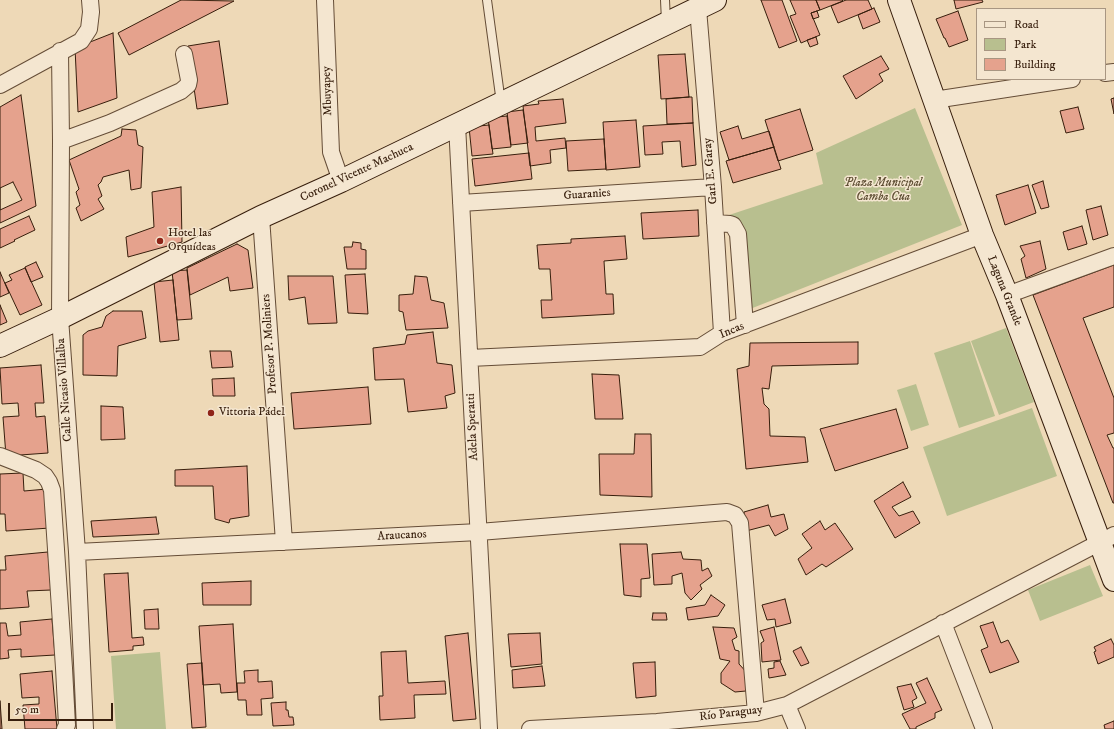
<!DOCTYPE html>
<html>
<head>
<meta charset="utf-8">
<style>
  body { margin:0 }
  #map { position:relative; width:1114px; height:729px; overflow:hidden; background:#eed9b7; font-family:"IM FELL DW Pica",serif }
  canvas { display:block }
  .legend { position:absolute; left:976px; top:8px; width:130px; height:72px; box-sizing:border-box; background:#f4e6d0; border:1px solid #a89682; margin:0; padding:5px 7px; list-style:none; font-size:12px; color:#371e0c }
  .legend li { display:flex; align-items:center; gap:8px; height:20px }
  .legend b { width:20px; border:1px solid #a89682 }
  .scale { position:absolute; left:8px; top:703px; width:105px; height:18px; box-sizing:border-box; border:2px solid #371e0c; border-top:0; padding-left:5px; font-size:12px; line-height:14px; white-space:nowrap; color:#371e0c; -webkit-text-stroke:3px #f4e6d0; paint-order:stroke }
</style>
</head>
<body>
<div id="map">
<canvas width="1114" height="729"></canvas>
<ul class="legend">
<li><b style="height:5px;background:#f4e6d0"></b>Road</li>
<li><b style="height:11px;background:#b8bf8f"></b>Park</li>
<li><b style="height:11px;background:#e5a28d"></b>Building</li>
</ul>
<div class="scale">50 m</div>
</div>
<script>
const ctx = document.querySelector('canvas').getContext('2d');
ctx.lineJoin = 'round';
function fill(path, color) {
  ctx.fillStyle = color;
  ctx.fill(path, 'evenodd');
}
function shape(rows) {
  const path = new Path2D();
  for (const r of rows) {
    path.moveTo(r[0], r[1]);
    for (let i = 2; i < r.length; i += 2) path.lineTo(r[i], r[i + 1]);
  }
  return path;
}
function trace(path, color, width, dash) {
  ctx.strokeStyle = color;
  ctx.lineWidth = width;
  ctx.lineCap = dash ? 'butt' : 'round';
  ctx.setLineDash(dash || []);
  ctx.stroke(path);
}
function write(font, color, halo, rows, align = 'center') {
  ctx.font = font + ' "IM FELL DW Pica",serif';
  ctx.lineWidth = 3;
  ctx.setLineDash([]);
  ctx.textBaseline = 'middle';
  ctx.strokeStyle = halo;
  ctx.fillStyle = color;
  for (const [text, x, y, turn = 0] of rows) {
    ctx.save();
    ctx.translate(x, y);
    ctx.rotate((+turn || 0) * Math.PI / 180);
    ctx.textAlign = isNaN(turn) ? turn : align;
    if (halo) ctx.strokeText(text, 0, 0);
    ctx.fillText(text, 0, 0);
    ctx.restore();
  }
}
const green = shape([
  [915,108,962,225,745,311,726,216,823,184,816,153],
  [1006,328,1034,402,999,415,971,341],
  [970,341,995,416,959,428,934,353],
  [916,384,929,425,911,431,897,390],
  [1032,408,1057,476,947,516,923,447],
  [1090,565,1103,596,1040,621,1028,590],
  [160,652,166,729,116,729,111,656]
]);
const building = shape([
  [181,0,234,1,129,55,118,33,181,0],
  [761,0,782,0,797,41,779,48,761,0],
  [790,0,816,0,820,10,811,13,820,35,801,43,790,16,796,14,790,0],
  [816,0,842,0,843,1,820,10,816,0],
  [846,0,868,0,872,9,838,23,831,6,846,0],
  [954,0,982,0,983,2,956,9,954,0],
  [874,8,880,22,863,29,858,15,874,8],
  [817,11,819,17,813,19,811,13,817,11],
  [958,11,968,40,949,47,945,38,944,38,936,19,958,11],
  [113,33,117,98,78,112,75,48,113,33],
  [816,37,818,44,810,47,807,40,816,37],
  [219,41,228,104,197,109,188,46,219,41],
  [685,54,689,97,661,99,658,55,685,54],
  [881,56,889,69,879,74,883,81,856,99,843,76,881,56],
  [21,95,36,206,0,223,0,107,21,95],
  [689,97,692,97,693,123,667,124,666,99,689,97],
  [1114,98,1114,114,1111,99,1114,98],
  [563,99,566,123,535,127,536,141,565,138,566,148,550,150,551,163,530,166,523,106,539,104,538,101,563,99],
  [1078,107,1084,129,1066,133,1060,111,1078,107],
  [800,109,813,150,778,161,765,120,800,109],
  [523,110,528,143,511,145,507,112,523,110],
  [507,116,511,147,492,149,488,118,507,116],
  [636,120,640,167,606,170,603,122,636,120],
  [693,123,696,165,682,167,680,141,662,142,663,154,645,155,643,126,693,123],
  [489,125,493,154,472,156,469,127,489,125],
  [738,126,742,139,769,131,774,147,729,160,720,132,738,126],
  [122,129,136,130,138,145,143,147,141,188,131,190,129,170,103,177,101,182,98,185,102,196,98,199,104,209,81,221,76,208,80,205,76,192,79,189,69,160,121,136,122,129],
  [604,139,606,169,568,171,566,141,604,139],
  [774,147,781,169,733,183,726,161,774,147],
  [529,153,532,179,475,186,472,159,529,153],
  [1043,181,1049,207,1041,209,1032,185,1043,181],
  [13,182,22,200,0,210,0,188,13,182],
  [1028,185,1036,213,1005,225,996,195,1028,185],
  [181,187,182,242,128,257,126,237,154,227,152,192,181,187],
  [1101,206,1108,235,1093,240,1086,210,1101,206],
  [698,210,699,236,643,239,641,213,698,210],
  [29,216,35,230,14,240,15,241,0,248,0,229,29,216],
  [1082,226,1087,244,1068,250,1063,232,1082,226],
  [625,236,627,259,604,261,606,294,613,294,614,314,542,318,541,300,552,300,550,269,539,269,537,245,571,243,571,239,625,236],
  [1040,241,1046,269,1026,278,1021,259,1025,256,1020,246,1040,241],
  [353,242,361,243,361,249,366,250,366,269,347,269,344,247,352,247,353,242],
  [237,244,248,250,253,288,230,291,228,277,190,295,187,268,237,244],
  [36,262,43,277,31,282,25,267,36,262],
  [1114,265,1114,307,1083,318,1114,398,1114,433,1107,435,1113,448,1114,448,1114,503,1113,503,1033,295,1114,265],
  [25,268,42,305,20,315,5,283,12,280,9,275,25,268],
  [187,270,192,319,177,320,172,271,187,270],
  [0,272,9,293,0,297,0,272],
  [365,274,368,314,348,313,345,275,365,274],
  [288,276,333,276,337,323,308,324,305,297,289,300,288,276],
  [415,276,427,277,431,300,444,303,448,328,406,330,403,312,399,311,399,295,413,294,415,276],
  [173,280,179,340,160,342,154,282,173,280],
  [0,305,7,322,0,325,0,305],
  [113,311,142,311,146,338,118,346,117,376,83,375,83,335,88,331,102,327,106,316,113,311],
  [433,332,437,363,452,365,455,393,445,396,447,408,408,412,404,379,375,380,373,348,405,344,407,335,433,332],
  [858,342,858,364,772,366,769,389,762,388,764,404,769,409,770,436,805,437,808,462,746,469,737,369,749,366,750,343,858,342],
  [210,351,231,351,233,367,212,368,210,351],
  [41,365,44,403,35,403,36,417,45,416,48,453,6,456,3,417,19,416,18,403,2,404,0,368,41,365],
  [592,374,619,375,623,419,595,419,592,374],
  [234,378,235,396,213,396,212,379,234,378],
  [368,387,371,424,294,429,291,393,368,387],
  [101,406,123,407,125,439,101,440,101,406],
  [896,409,908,448,835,471,820,429,896,409],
  [635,434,651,434,652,497,600,495,599,454,634,454,635,434],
  [247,466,249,516,230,519,229,523,215,519,213,486,175,486,175,470,247,466],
  [23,473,24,491,47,489,50,528,6,531,5,514,0,514,0,474,23,473],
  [903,482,911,497,892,507,899,516,913,511,920,523,895,538,874,501,903,482],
  [768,505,771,517,784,514,788,529,775,536,769,525,746,531,744,512,768,505],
  [156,517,159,534,93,537,91,521,156,517],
  [820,521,825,530,835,523,853,549,826,567,822,564,806,575,798,559,812,548,802,534,820,521],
  [620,544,647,544,650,578,641,579,641,597,624,595,620,544],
  [48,552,51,590,27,591,29,607,0,609,0,570,6,570,5,556,48,552],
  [681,552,683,559,701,560,702,571,708,568,712,576,700,585,702,589,691,600,685,593,682,573,672,576,672,584,654,585,652,554,681,552],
  [128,573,132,638,143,637,144,645,133,646,133,650,109,652,104,574,128,573],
  [251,581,251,605,203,605,202,583,251,581],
  [711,595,725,605,718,616,688,620,686,608,705,605,711,595],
  [785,599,791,623,776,627,775,619,767,620,762,605,785,599],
  [158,609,159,629,145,629,144,610,158,609],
  [653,613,666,613,667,620,652,620,653,613],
  [52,619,55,655,21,657,21,649,8,650,9,658,0,659,0,623,6,623,8,636,21,635,20,622,52,619],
  [993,622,1001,643,1008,640,1019,662,990,673,981,650,988,647,980,626,993,622],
  [233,624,237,692,221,693,220,684,203,685,199,626,233,624],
  [713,627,734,628,737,637,732,640,735,650,739,651,739,664,749,675,746,691,735,692,721,683,721,673,730,661,720,659,713,627],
  [774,627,781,660,762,662,761,643,764,641,760,631,774,627],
  [468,633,476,719,453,721,445,636,468,633],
  [540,633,542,664,511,667,508,634,540,633],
  [1111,639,1114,645,1114,657,1098,664,1094,652,1096,651,1094,647,1111,639],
  [801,647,809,663,801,666,793,651,801,647],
  [406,651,408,683,445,681,446,694,414,695,415,718,380,720,379,696,383,696,381,652,406,651],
  [780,661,786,675,769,678,768,669,774,668,774,662,780,661],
  [655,662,656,696,636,698,633,663,655,662],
  [202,663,206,727,192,728,187,664,202,663],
  [542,666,545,686,513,688,512,670,542,666],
  [258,670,258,682,272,681,273,698,261,699,262,715,247,715,246,700,238,700,237,683,245,683,244,671,258,670],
  [52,671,57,729,25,729,23,705,39,704,39,697,22,698,20,674,52,671],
  [927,678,942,710,935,713,935,718,916,727,916,729,910,729,902,714,926,703,916,683,927,678],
  [911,684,917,698,912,701,914,707,904,710,897,687,911,684],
  [0,701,2,729,0,729,0,701],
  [286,702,286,710,288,710,289,717,293,717,294,725,273,726,271,703,286,702],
  [1114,721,1114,729,1105,729,1104,725,1114,721]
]);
const lane = shape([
  [487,0,501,103],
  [665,0,666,21]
]);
const street = shape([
  [325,0,331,152,341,181],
  [698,9,713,187,722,333],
  [60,51,61,141,60,318,77,552,85,729],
  [1105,73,1114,72],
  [0,85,81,41,89,29,91,12,90,0],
  [934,100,1072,79],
  [457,125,489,729],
  [61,141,110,123,181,91,188,85,189,80,184,54],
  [461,203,713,187],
  [261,217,284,542],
  [715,223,730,224,733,225,738,234,745,325],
  [1007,295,1114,256],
  [470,358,700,347,722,333,982,235],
  [0,456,36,470,45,476,49,482,52,490,64,668,67,725,65,729],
  [77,552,479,532,727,512,735,515,740,523,756,713],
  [943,623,984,729],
  [787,705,797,729],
  [530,729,657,722,756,713,787,705,1114,535]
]);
const secondary = shape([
  [899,0,982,235,1007,295,1114,580],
  [0,346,60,318,261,217,341,181,715,0]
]);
const markers = [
  [160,241,4,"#8f2418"],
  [211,413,4,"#8f2418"]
];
const streetNames = [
  ["Mbuyapey",328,91,-92],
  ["Garl E. Garay",711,171,-95],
  ["Coronel Vicente Machuca",357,173,-25],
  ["Guaranies",587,195,-4],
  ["Laguna Grande",1004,291,68],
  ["Incas",732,331,-23],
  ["Profesor P. Moliniers",270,344,-94],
  ["Calle Nicasio Villalba",65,390,-94],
  ["Adela Speratti",473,427,-93],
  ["Araucanos",402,536,-3],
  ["Río Paraguay",731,714,-7]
];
const parkNames = [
  ["Plaza Municipal",883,184],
  ["Camba Cua",883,198]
];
const poiNames = [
  ["Hotel las",168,234],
  ["Orquídeas",168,248],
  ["Vittoria Pádel",219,413]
];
fill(green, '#b8bf8f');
fill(building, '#e5a28d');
trace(building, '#371e0c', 1);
trace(lane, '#654d37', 10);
trace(street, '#654d37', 18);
trace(secondary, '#371e0c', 24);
trace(lane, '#f4e6d0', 8);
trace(street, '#f4e6d0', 16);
trace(secondary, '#f4e6d0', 22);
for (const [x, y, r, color] of markers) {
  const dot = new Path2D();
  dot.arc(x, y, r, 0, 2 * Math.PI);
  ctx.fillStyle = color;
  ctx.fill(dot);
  trace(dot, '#f4e6d0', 1.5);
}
write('12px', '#371e0c', '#f4e6d0', streetNames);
write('italic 12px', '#5e4e33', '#f4e6d0', parkNames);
write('12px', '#371e0c', '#f4e6d0', poiNames, 'left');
</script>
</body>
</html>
